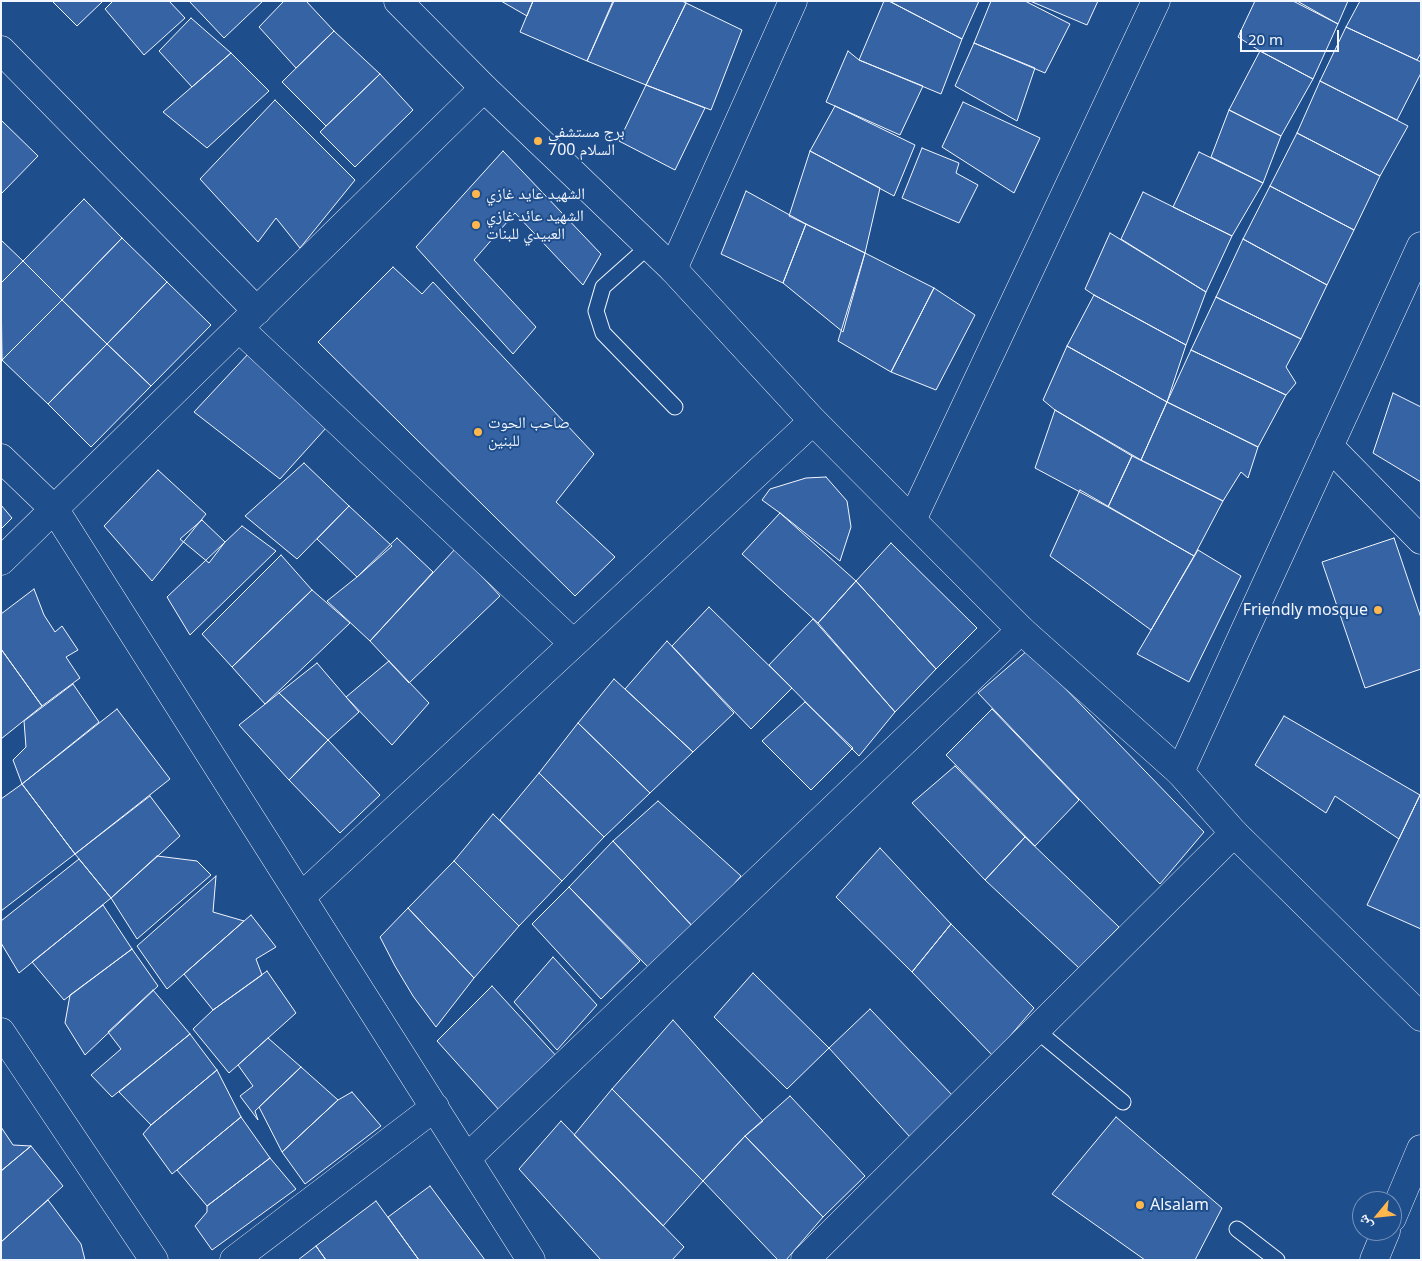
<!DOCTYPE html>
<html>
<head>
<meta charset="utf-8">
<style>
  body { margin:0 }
  #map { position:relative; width:1422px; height:1261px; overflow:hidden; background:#1f4e8c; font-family:"Noto Sans","Noto Naskh Arabic",sans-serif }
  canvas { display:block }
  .frame { position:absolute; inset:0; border:2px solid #f2f6ff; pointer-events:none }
  .north { position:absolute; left:1352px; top:1191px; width:50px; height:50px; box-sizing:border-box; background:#1f4e8c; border:1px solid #7391ba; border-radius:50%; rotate:242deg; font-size:14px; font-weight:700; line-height:20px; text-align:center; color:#f2f6ff }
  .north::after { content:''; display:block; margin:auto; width:18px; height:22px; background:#ffb74d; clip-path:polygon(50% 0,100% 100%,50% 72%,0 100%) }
  .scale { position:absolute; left:1240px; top:30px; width:99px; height:22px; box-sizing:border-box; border:2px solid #f2f6ff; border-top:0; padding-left:6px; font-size:15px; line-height:18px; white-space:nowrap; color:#f2f6ff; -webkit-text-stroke:4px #1f4e8c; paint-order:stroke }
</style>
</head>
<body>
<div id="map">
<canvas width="1422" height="1261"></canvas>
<div class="frame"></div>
<div class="north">ش</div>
<div class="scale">20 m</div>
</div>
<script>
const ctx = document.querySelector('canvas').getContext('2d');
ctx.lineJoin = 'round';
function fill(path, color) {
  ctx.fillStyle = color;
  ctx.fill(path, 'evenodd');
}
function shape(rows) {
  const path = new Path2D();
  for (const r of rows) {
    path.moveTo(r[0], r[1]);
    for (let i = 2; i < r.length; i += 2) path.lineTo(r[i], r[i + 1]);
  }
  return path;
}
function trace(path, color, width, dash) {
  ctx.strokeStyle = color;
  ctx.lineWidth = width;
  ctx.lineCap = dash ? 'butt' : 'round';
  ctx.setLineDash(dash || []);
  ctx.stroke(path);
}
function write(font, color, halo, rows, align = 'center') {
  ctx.font = font + ' "Noto Sans","Noto Naskh Arabic",sans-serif';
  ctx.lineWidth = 4;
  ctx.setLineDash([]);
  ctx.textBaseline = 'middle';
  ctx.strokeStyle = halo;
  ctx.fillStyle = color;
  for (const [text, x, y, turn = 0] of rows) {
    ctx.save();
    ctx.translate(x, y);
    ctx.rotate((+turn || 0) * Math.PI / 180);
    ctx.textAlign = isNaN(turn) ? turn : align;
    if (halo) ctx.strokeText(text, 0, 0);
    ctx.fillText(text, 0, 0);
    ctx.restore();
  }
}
const building = shape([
  [52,1,103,1,77,26,52,1],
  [113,1,169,1,185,18,144,55,105,9,113,1],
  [189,1,263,1,224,38,189,1],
  [284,1,306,1,334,31,296,68,259,27,284,1],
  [501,1,533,1,527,16,501,1],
  [533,1,614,1,587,61,520,32,533,1],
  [613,1,682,1,686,3,646,85,587,61,613,1],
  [884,1,889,1,962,39,941,94,859,60,884,1],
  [889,1,979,1,962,39,889,1],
  [991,1,1025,1,1070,24,1045,73,974,43,991,1],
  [1030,1,1098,1,1087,25,1030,1],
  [1255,1,1293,1,1338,24,1313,79,1260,51,1238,37,1255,1],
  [1297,1,1348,1,1338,24,1297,1],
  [1360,1,1421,1,1421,53,1417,60,1346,27,1360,1],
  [686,3,742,30,711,110,646,85,686,3],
  [191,18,231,53,192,87,159,51,191,18],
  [1346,27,1421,62,1421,73,1397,120,1320,81,1346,27],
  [334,31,380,74,326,126,282,82,334,31],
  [974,43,1035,68,1017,121,955,86,974,43],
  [848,51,859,60,923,86,900,135,826,102,848,51],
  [1260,51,1313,79,1281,136,1229,110,1260,51],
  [231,53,269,91,207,148,163,112,231,53],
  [380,74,413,110,355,167,320,132,380,74],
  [1320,81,1408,126,1380,176,1297,133,1320,81],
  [646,85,705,108,675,170,619,141,646,85],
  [275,100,355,180,300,248,276,218,258,242,200,179,275,100],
  [963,102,1040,138,1014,193,942,147,963,102],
  [835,106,915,145,894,196,810,151,835,106],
  [1229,110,1281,136,1263,183,1211,157,1229,110],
  [1,120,38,156,1,194,1,120],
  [1297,133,1380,176,1354,230,1270,186,1297,133],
  [922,148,959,163,956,173,978,185,959,223,902,198,922,148],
  [503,151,601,254,583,285,515,213,474,260,536,327,513,354,416,247,503,151],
  [810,151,880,188,865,253,789,216,810,151],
  [1199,152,1263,183,1232,236,1173,207,1199,152],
  [1270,186,1354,230,1327,285,1243,239,1270,186],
  [746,191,806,224,783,283,721,254,746,191],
  [1143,192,1232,236,1206,292,1121,239,1143,192],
  [84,199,122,238,62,300,23,261,84,199],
  [806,224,865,253,843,332,783,283,806,224],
  [1110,233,1206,292,1186,345,1094,295,1085,289,1110,233],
  [122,238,167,282,107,344,62,300,122,238],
  [1243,239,1327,285,1301,339,1216,297,1243,239],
  [1,240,23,261,1,283,1,240],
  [865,253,934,288,891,372,838,341,865,253],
  [23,261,62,300,2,360,1,283,23,261],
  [393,267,422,294,433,282,594,454,556,502,615,557,575,596,318,342,393,267],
  [167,282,211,325,151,386,107,344,167,282],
  [934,288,975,315,936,390,891,372,934,288],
  [1094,295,1186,345,1167,402,1067,346,1094,295],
  [1216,297,1301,339,1286,367,1296,383,1286,395,1191,350,1216,297],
  [62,300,107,344,48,404,2,360,62,300],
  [107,344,151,386,91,447,48,404,107,344],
  [1067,346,1167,402,1141,460,1055,410,1043,400,1067,346],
  [1191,350,1286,395,1258,447,1167,402,1191,350],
  [250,352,326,428,280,479,194,412,250,352],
  [1393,393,1421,407,1421,482,1373,453,1393,393],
  [1167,402,1258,447,1248,478,1241,472,1223,501,1141,460,1167,402],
  [1055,410,1132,456,1108,507,1035,468,1055,410],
  [1132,456,1223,501,1194,556,1108,507,1132,456],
  [304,463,349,506,297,559,245,516,304,463],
  [158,470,206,514,152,581,104,526,158,470],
  [826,477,847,501,851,527,840,561,780,513,762,500,770,489,806,478,826,477],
  [1080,490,1194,556,1151,630,1050,556,1080,490],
  [1,505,12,518,1,529,1,505],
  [349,506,392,546,357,577,317,539,349,506],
  [780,513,856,581,818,623,742,554,780,513],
  [202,520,225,542,209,563,180,539,202,520],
  [242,526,276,551,190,635,167,597,242,526],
  [397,538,433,572,370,641,327,601,357,577,397,538],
  [1394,538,1421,618,1421,669,1365,688,1322,562,1394,538],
  [891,543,977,628,936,669,856,581,891,543],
  [456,548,500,596,409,683,370,641,456,548],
  [1198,550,1241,576,1189,682,1137,654,1198,550],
  [281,555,312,590,232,667,202,634,281,555],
  [856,581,936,669,895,712,818,623,856,581],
  [34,589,44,615,55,632,62,626,78,650,66,657,80,678,42,706,1,649,1,614,34,589],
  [312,590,350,623,265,704,232,667,312,590],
  [709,607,792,688,751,729,672,646,709,607],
  [813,619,895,712,859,756,769,665,813,619],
  [667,641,734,713,693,752,625,689,667,641],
  [1,649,42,706,1,739,1,649],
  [1028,650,1204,832,1160,884,978,693,1028,650],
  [389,661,429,703,392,745,346,697,389,661],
  [317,663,359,712,328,740,279,693,317,663],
  [614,679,693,752,650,793,578,723,614,679],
  [73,684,99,722,22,784,13,760,26,747,24,721,73,684],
  [279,693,328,740,289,780,239,725,279,693],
  [805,702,853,748,811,790,762,741,805,702],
  [117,709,170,779,75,854,22,784,117,709],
  [992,709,1079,800,1035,846,946,755,992,709],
  [1284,716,1420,795,1399,839,1335,796,1326,813,1255,765,1284,716],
  [578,723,650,793,604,837,539,773,578,723],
  [328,740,380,795,340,833,289,780,328,740],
  [955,766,1025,837,985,880,912,803,955,766],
  [539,773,604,837,562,881,500,820,539,773],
  [22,784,75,854,1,911,1,799,22,784],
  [1421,793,1421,929,1367,905,1421,793],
  [150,796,180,836,111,898,75,854,150,796],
  [658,801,741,876,695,929,613,841,658,801],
  [493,814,562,881,519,926,454,861,493,814],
  [1025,837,1119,927,1079,968,985,880,1025,837],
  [613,841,695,929,649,968,569,887,613,841],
  [880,848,951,924,912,972,836,897,880,848],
  [157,856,197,861,211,875,137,939,111,898,157,856],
  [79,859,111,898,19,973,1,943,1,921,79,859],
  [454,861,519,926,474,978,408,908,454,861],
  [216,876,213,912,244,921,167,989,137,946,216,876],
  [569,887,640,961,601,999,532,924,569,887],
  [103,905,132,949,64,1000,32,962,103,905],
  [408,908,474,978,436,1027,413,996,395,966,380,937,408,908],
  [251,915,276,947,256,959,262,975,213,1010,184,974,251,915],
  [951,924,1034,1008,993,1056,912,972,951,924],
  [132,949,158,986,85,1055,65,1023,70,995,132,949],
  [553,957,597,1005,557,1050,514,1002,553,957],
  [267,971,296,1013,229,1073,193,1029,213,1010,267,971],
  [753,973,829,1048,787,1089,714,1017,753,973],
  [492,986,559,1059,500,1111,437,1041,492,986],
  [153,990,190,1034,112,1097,91,1075,121,1049,108,1032,153,990],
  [870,1009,953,1096,910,1137,829,1048,870,1009],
  [673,1020,763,1121,745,1136,703,1181,612,1089,673,1020],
  [190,1034,217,1070,151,1125,119,1092,190,1034],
  [268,1038,301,1067,255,1111,258,1120,240,1096,253,1086,238,1065,268,1038],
  [301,1067,338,1100,282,1152,259,1107,301,1067],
  [217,1070,241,1117,172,1174,143,1134,151,1125,217,1070],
  [612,1089,703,1181,663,1226,574,1135,612,1089],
  [352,1092,381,1126,305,1184,282,1152,338,1100,352,1092],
  [790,1096,865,1176,823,1217,745,1136,790,1096],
  [241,1117,270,1158,207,1206,177,1170,241,1117],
  [1116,1117,1222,1208,1195,1260,1145,1260,1052,1194,1116,1117],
  [561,1121,684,1247,672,1260,601,1260,519,1169,561,1121],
  [1,1127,13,1145,31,1146,1,1171,1,1127],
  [745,1136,823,1217,786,1260,778,1260,703,1181,745,1136],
  [31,1146,63,1186,1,1242,1,1171,31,1146],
  [270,1158,296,1189,212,1250,195,1226,207,1212,207,1206,270,1158],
  [430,1186,485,1260,419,1260,388,1217,430,1186],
  [48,1200,81,1244,85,1260,1,1260,1,1242,48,1200],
  [376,1201,419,1260,326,1260,316,1246,376,1201],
  [316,1246,326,1260,298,1260,316,1246]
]);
const lane = shape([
  [649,246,603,287,596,311,603,333,675,407],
  [1036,1030,1123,1102],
  [1237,1229,1277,1260]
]);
const street = shape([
  [1,50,257,311],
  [673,269,793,1],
  [239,328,573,643],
  [1329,446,1421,540],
  [1,458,55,510,531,1260],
  [912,520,1156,1],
  [1,561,484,88],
  [1180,772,1421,246],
  [301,897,813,421],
  [1,1032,154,1260],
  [467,1158,1021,630],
  [234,1260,435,1107],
  [805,1260,1234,833]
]);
const secondary = shape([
  [398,1,484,88,673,269,813,421,1021,630,1180,772,1234,833,1421,1017]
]);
const primary = shape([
  [1392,1218,1421,1149],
  [1374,1260,1386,1231]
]);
const markers = [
  [538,141,5,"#ffb74d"],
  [476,194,5,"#ffb74d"],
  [476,225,5,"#ffb74d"],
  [478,432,5,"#ffb74d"],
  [1378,610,5,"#ffb74d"],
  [1140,1205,5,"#ffb74d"]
];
const poiNames = [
  ["برج مستشفى",548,132],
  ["السلام 700",548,150],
  ["الشهيد عايد غازي",486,194],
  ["الشهيد عائد غازي",486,216],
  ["العبيدي للبنات",486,234],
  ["صاحب الحوت",488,423],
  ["للبنين",488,441],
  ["Friendly mosque",1368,610,"right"],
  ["Alsalam",1150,1205]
];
fill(building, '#3563a3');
trace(building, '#f2f6ff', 1);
trace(lane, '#f2f6ff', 17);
trace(street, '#f2f6ff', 29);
trace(secondary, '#f2f6ff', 29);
trace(primary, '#f2f6ff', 29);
trace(lane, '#1f4e8c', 15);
trace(street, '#1f4e8c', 28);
trace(secondary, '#1f4e8c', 28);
trace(primary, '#1f4e8c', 28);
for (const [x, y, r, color] of markers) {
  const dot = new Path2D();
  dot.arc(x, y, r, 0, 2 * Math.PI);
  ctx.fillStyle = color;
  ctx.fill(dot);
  trace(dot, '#1f4e8c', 2);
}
write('16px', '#f2f6ff', '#1f4e8c', poiNames, 'left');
</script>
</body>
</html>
